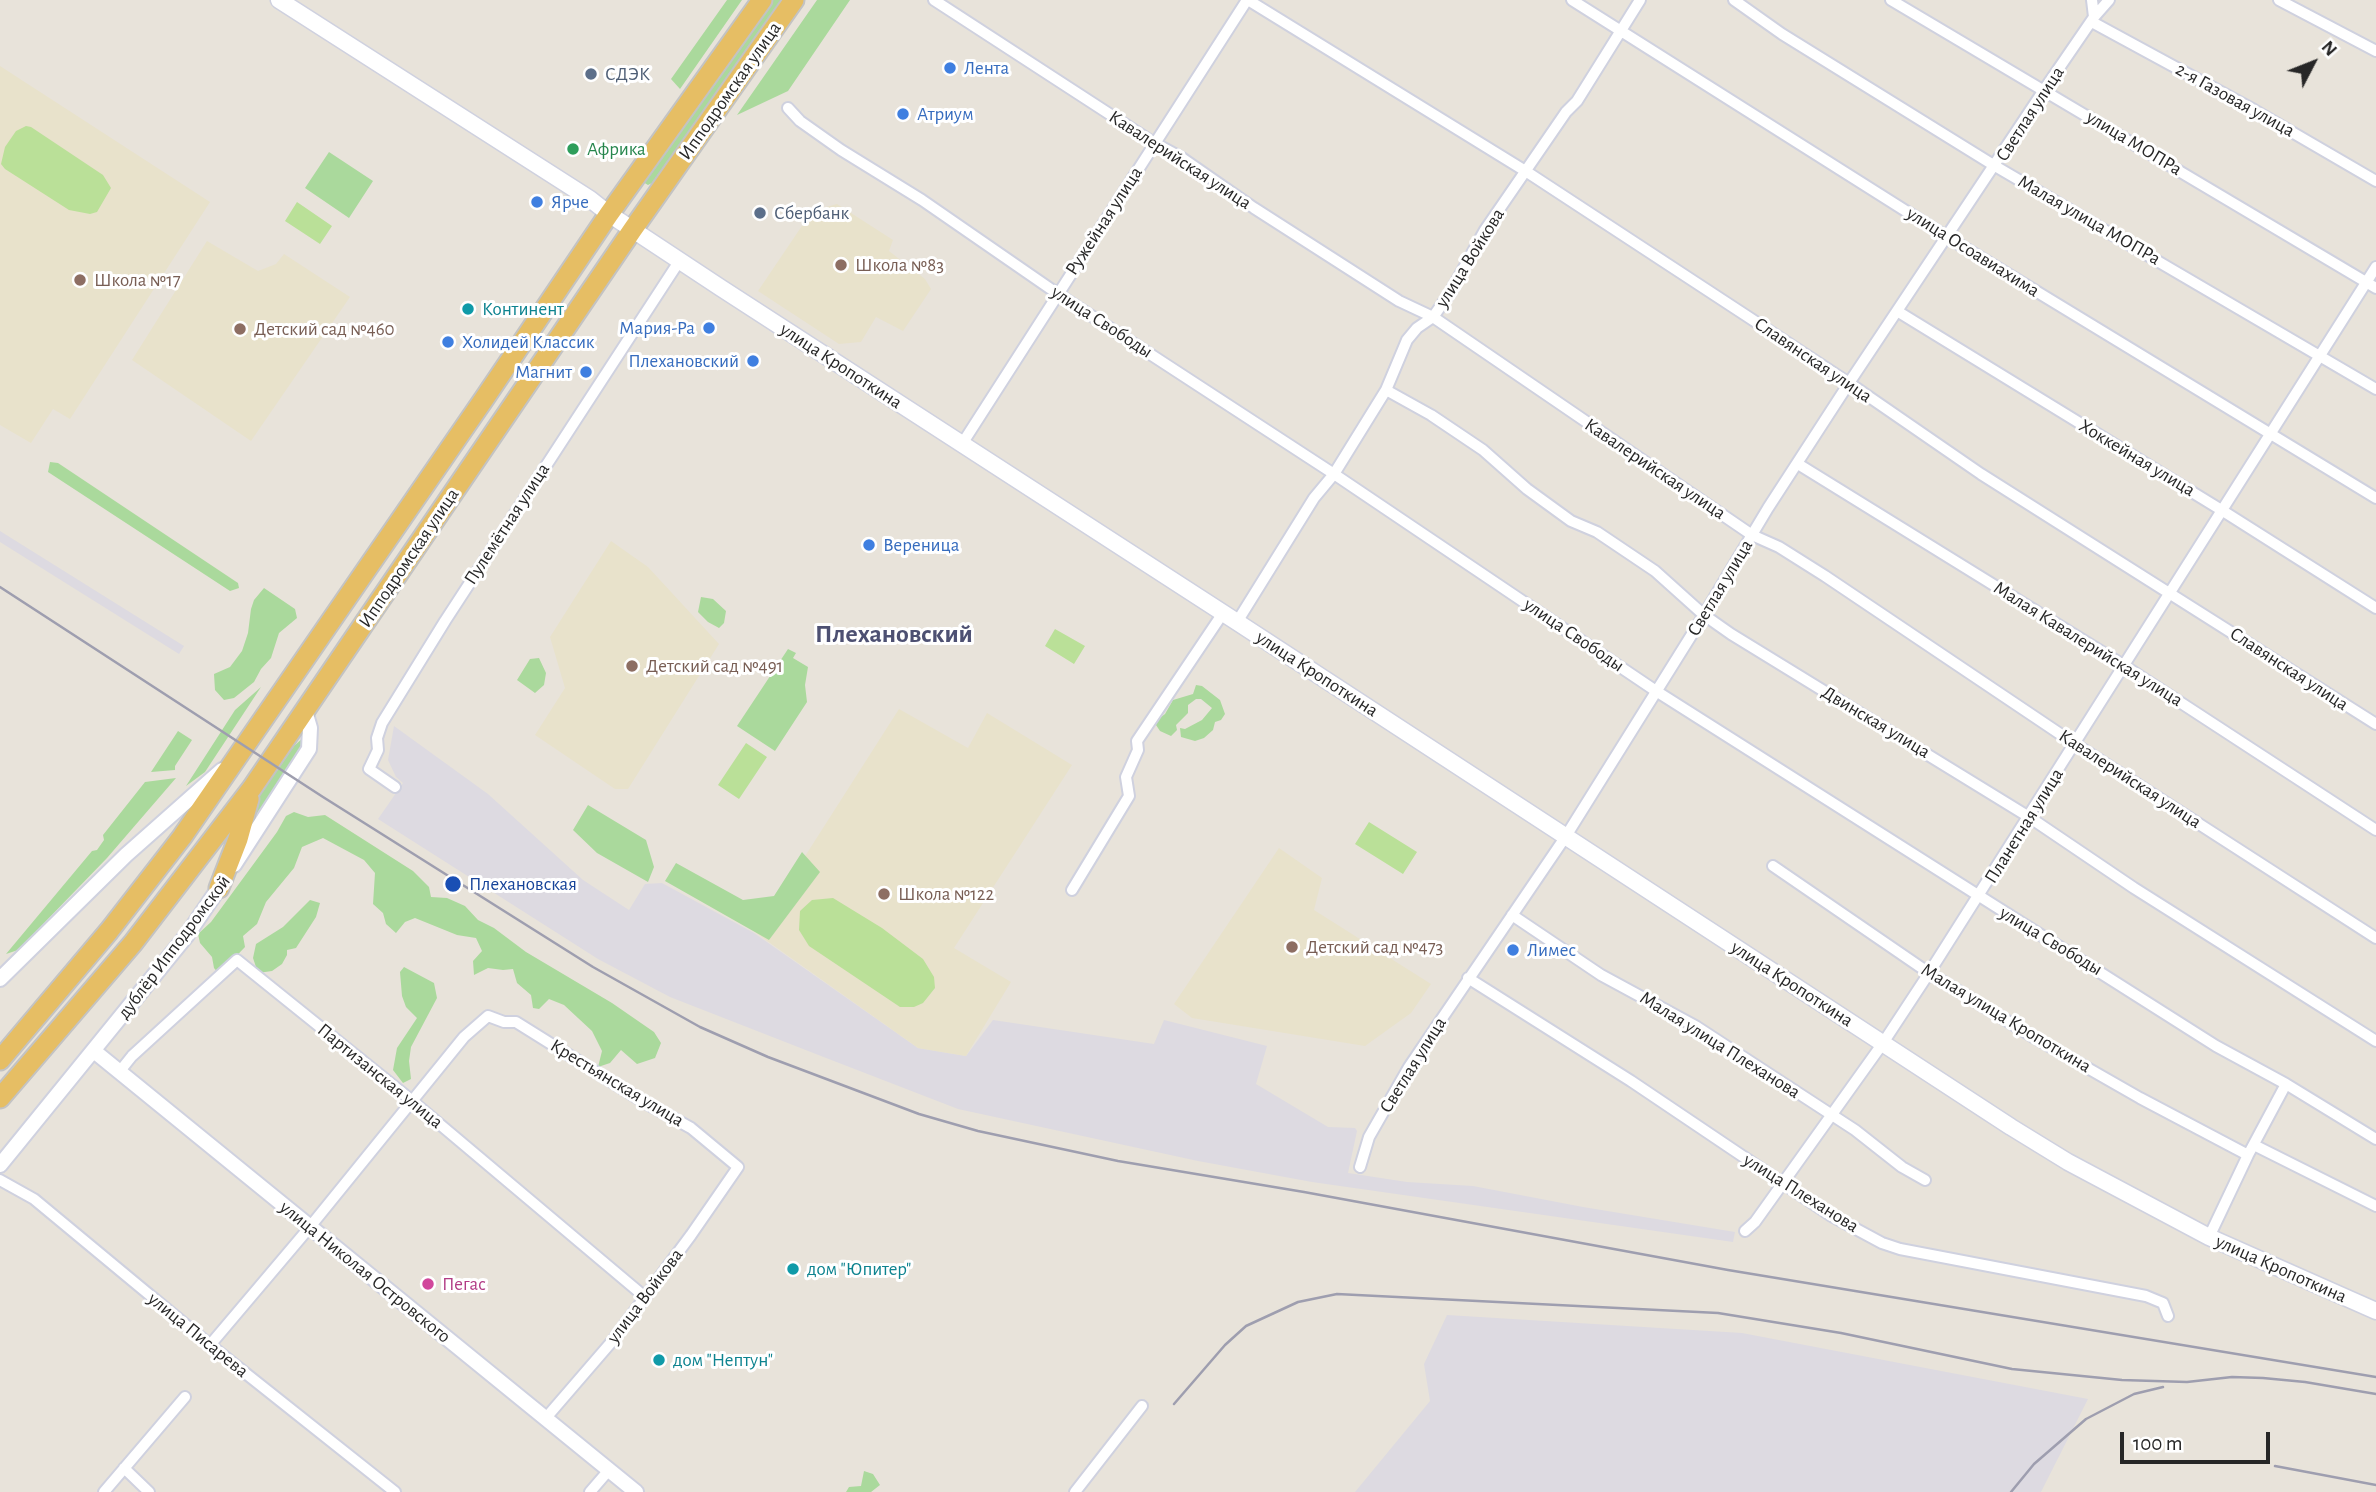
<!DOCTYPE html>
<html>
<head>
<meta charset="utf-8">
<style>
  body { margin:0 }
  #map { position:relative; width:2376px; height:1492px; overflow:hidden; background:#e8e3da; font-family:"Alegreya Sans",sans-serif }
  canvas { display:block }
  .north { position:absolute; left:2278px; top:28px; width:70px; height:70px; -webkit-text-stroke:5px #fff; paint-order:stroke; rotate:48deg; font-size:19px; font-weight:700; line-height:28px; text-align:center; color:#272727 }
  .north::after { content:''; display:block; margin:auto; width:24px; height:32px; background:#272727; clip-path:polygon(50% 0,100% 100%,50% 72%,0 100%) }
  .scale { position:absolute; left:2120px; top:1432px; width:150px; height:32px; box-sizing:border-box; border:4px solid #272727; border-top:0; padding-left:9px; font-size:21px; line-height:24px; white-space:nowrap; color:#272727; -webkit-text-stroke:5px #fff; paint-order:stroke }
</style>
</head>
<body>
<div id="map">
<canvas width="2376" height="1492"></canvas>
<div class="north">N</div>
<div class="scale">100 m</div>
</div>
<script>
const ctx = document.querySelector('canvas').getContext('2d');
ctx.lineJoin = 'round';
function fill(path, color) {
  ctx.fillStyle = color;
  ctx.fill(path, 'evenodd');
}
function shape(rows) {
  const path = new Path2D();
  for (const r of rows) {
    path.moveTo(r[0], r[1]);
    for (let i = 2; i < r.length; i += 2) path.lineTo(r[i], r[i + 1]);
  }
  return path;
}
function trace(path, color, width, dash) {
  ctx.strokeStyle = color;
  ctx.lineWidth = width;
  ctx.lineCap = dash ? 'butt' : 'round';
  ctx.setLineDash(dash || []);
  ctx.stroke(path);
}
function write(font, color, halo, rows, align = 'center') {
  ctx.font = font + ' "Alegreya Sans",sans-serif';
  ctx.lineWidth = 6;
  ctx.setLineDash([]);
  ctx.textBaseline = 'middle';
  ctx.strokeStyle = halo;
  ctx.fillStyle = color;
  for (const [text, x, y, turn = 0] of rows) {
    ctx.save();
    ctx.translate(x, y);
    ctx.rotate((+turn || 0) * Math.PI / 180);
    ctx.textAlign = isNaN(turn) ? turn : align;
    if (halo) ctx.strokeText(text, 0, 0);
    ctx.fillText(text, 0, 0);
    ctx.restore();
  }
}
const industrial = shape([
  [0,531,184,646,179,654,0,542],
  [394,726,488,794,583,880,629,910,645,884,662,883,754,933,918,1048,966,1056,993,1020,1154,1044,1164,1020,1267,1046,1256,1084,1328,1127,1355,1128,1357,1131,1348,1173,1407,1182,1473,1186,1583,1207,1735,1232,1733,1242,1312,1182,1198,1161,958,1109,821,1056,670,997,598,959,378,819,403,783,396,777,388,760],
  [1447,1315,1742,1333,2088,1399,2041,1492,1355,1492,1430,1401,1424,1364]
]);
const education = shape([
  [0,66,210,202,70,419,53,409,31,443,0,425],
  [837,204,893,240,889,251,925,279,931,289,903,331,876,317,861,342,839,344,758,291,812,211],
  [207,241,258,271,276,264,284,254,350,297,251,441,132,360],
  [611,541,648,567,719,644,628,789,615,789,535,735,565,688,550,637],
  [899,709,968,748,987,713,1072,765,954,948,1011,982,966,1056,918,1048,756,933],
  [1279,848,1322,878,1314,910,1431,984,1411,1013,1365,1046,1192,1018,1174,1004]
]);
const green = shape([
  [727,0,742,0,680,89,671,79],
  [768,0,782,0,652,183,648,185,643,182],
  [817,0,850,0,788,91,737,115],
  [329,152,373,181,349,218,305,188],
  [50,462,58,463,238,583,239,588,230,591,48,472],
  [264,588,295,609,297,618,279,633,271,658,261,669,254,682,234,698,224,700,215,690,214,674,230,667,242,651,248,633,251,609,254,600],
  [701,597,713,599,726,611,724,623,719,628,708,622,698,612],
  [788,649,796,653,793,658,808,667,805,685,807,702,775,751,737,726],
  [539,658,546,673,544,685,535,693,517,680,530,659],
  [1196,685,1202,686,1220,700,1225,714,1221,720,1215,722,1213,730,1204,738,1195,741,1181,737,1180,728,1185,729,1202,720,1212,708,1201,699,1196,699,1188,705,1188,713,1176,725,1177,730,1171,736,1160,731,1156,725,1157,720,1165,714,1173,700,1193,694],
  [261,687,205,772,186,786,235,710],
  [178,731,192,740,175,766,175,770,151,772],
  [305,736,298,753,251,825,258,798,294,746],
  [176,778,107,858,18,950,6,954,92,851,97,850,104,840,103,835,145,782],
  [588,805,646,840,654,867,648,882,597,853,573,830],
  [294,812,308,817,325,815,413,871,429,887,431,897,447,898,465,906,478,920,494,928,526,952,612,1003,654,1032,661,1043,655,1058,637,1064,621,1050,610,1063,598,1067,602,1051,592,1031,564,1005,549,999,539,1009,533,1008,531,995,517,983,513,969,503,970,488,968,474,975,473,961,482,951,476,938,457,935,415,918,405,922,396,933,386,924,383,913,373,904,375,873,364,860,323,838,302,847,294,868,266,902,257,924,243,936,245,947,219,974,214,968,212,957,200,943,198,934,211,922,277,832,286,816],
  [802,852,820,872,769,940,665,881,676,863,743,900,774,896],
  [310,900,320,903,316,917,296,948,287,950,287,955,282,964,272,971,258,973,253,958,256,944,283,927],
  [404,967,434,983,437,998,411,1047,409,1061,411,1079,403,1083,393,1070,397,1048,417,1018,406,1007,402,996,400,972],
  [864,1471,873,1474,880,1485,871,1492,846,1492,849,1487,861,1486]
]);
const pitch = shape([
  [26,126,31,127,103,175,111,188,97,212,90,214,69,210,5,169,1,164,5,147,16,131],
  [297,202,332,226,320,244,285,221],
  [1055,629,1085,646,1074,664,1045,646],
  [746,743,767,757,739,799,718,785],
  [1369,822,1417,852,1403,874,1355,844],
  [833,898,882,928,923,959,934,977,935,988,923,1003,914,1007,900,1007,809,946,799,930,800,911,812,900]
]);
const minor = shape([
  [934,0,1154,143,1182,158,1254,208,1399,301,1433,317,1752,535,1779,547,1825,576,2075,744,2376,938],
  [1248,0,1527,172,1849,383,1981,474,2376,724],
  [1572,0,1947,237,2376,498],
  [1734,0,1782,34,1995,166,2376,389],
  [1891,0,2376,288],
  [2092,0,2094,17],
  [2279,0,2376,51],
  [2092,22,2254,110,2376,181],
  [788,108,800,121,841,150,922,200,1058,294,1334,474,1656,691,2216,1046,2286,1084,2376,1139],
  [1897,311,2223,511,2376,608],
  [1386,390,1431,415,1483,450,1527,489,1571,521,1597,532,1655,571,1704,615,1731,634,2029,817,2134,888,2376,1041],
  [962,444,1247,0],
  [1798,464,2123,665,2376,830],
  [1237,622,1314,498,1334,474,1386,390,1407,340,1417,328,1433,317,1450,293,1485,230,1566,112,1577,101,1640,0],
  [395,787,369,769,378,750,377,738,382,723,445,621,680,260],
  [1773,866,1929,973,2035,1038,2140,1098,2248,1155],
  [1072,890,1129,796,1126,777,1138,750,1137,741,1223,613],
  [1512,915,1601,975,1697,1027,1855,1130,1902,1167,1925,1180],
  [1468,978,1631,1081,1830,1215,1882,1243,1900,1249,2146,1296,2163,1303,2168,1316],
  [120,1071,132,1056,237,960,411,1100,645,1297],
  [2254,1145,2376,1206],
  [1360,1167,1369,1137,1409,1067,1566,836,1704,615,1768,508,1849,383,2044,90,2094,17,2109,0],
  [0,1180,34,1199,210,1345,395,1492],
  [1745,1231,1755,1222,1883,1043,1929,973,2376,267],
  [2209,1237,2248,1155,2286,1084],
  [210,1345,309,1228,464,1037,488,1016,504,1022,516,1022,644,1102,691,1128,738,1167,691,1235,614,1339,545,1419],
  [124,1468,149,1492],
  [104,1492,185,1397],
  [590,1492,609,1470],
  [1075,1492,1142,1406]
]);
const tertiary = shape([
  [234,865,309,749,310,728,305,711],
  [0,979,126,855,222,770],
  [94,1051,636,1492],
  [0,1165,187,935,223,882]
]);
const secondary = shape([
  [279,0,590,199,609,214,721,288,1237,622,2011,1127,2068,1162,2209,1237,2376,1311]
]);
const trunk = shape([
  [219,888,238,839,249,799],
  [0,1060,109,931,182,837,484,399,609,214,762,0],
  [0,1098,133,943,252,788,633,229,794,0]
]);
const rail = shape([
  [0,587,323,797,593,967,700,1027,768,1057,919,1114,978,1131,1118,1161,1304,1192,1728,1270,2376,1377],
  [1174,1404,1225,1345,1246,1326,1298,1302,1337,1294,1718,1313,1841,1333,2012,1369,2122,1380,2187,1382,2232,1377,2263,1378,2305,1382,2376,1394],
  [2275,1466,2376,1485],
  [2011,1492,2034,1464,2086,1419,2134,1394,2163,1387]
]);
const markers = [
  [950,68,7,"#3f7fe0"],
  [591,74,7,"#5c6f8a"],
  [903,114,7,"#3f7fe0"],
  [573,149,7,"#2e9e5b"],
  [537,202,7,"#3f7fe0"],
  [760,213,7,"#5c6f8a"],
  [841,265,7,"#8d6e63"],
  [80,280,7,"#8d6e63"],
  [468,309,7,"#0f9aa8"],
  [709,328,7,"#3f7fe0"],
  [240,329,7,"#8d6e63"],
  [448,342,7,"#3f7fe0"],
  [753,361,7,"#3f7fe0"],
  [586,372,7,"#3f7fe0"],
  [869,545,7,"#3f7fe0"],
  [632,666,7,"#8d6e63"],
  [453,884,9,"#1a4fb4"],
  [884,894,7,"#8d6e63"],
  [1292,947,7,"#8d6e63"],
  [1513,950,7,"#3f7fe0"],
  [793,1269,7,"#0f9aa8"],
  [428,1284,7,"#d1479c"],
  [659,1360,7,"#0f9aa8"]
];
const shopNames = [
  ["Лента",964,68],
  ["Атриум",917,114],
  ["Ярче",551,202],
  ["Мария-Ра",695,328,"right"],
  ["Холидей Классик",462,342],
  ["Плехановский",739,361,"right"],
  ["Магнит",572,372,"right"],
  ["Вереница",883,545],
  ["Лимес",1527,950]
];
const serviceNames = [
  ["СДЭК",605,74],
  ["Сбербанк",774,213]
];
const streetNames = [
  ["Ипподромская улица",730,91,-55],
  ["2-я Газовая улица",2235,100,29],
  ["Светлая улица",2030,114,-57],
  ["улица МОПРа",2134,143,31],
  ["Кавалерийская улица",1180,160,33],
  ["Малая улица МОПРа",2089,220,30],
  ["Ружейная улица",1104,221,-57],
  ["улица Осоавиахима",1973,252,32],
  ["улица Войкова",1470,258,-58],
  ["улица Свободы",1102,322,33],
  ["Славянская улица",1813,360,34],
  ["улица Кропоткина",841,366,33],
  ["Хоккейная улица",2137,458,31],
  ["Кавалерийская улица",1655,469,34],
  ["Пулемётная улица",507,524,-57],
  ["Ипподромская улица",409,558,-56],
  ["Светлая улица",1720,588,-59],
  ["улица Свободы",1574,635,34],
  ["Малая Кавалерийская улица",2088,644,32],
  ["Славянская улица",2289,669,33],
  ["улица Кропоткина",1317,674,33],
  ["Двинская улица",1876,722,31],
  ["Кавалерийская улица",2130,779,33],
  ["Планетная улица",2024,826,-58],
  ["улица Свободы",2051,941,31],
  ["дублёр Ипподромской",174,947,-53],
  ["улица Кропоткина",1792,984,33],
  ["Малая улица Кропоткина",2006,1018,31],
  ["Малая улица Плеханова",1720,1045,32],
  ["Светлая улица",1413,1065,-58],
  ["Партизанская улица",380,1076,39],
  ["Крестьянская улица",617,1083,31],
  ["улица Плеханова",1801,1193,32],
  ["улица Кропоткина",2281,1269,24],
  ["улица Николая Островского",365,1272,39],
  ["улица Войкова",645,1296,-53],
  ["улица Писарева",198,1335,39]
];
const leisureNames = [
  ["Африка",587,149]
];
const educationNames = [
  ["Школа №83",855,265],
  ["Школа №17",94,280],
  ["Детский сад №460",254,329],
  ["Детский сад №491",646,666],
  ["Школа №122",898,894],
  ["Детский сад №473",1306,947]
];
const cultureNames = [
  ["Континент",482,309],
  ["дом \"Юпитер\"",807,1269],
  ["дом \"Нептун\"",673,1360]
];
const transitNames = [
  ["Плехановская",469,884]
];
const hotelNames = [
  ["Пегас",442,1284]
];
const districtNames = [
  ["Плехановский",894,634]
];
fill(industrial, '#dddae1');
fill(education, '#e8e2cb');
fill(green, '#aad99c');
fill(pitch, '#bae098');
trace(minor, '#cfd1df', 14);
trace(tertiary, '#cfd1df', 18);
trace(secondary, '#cfd1df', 19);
trace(trunk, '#c3c3c3', 23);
trace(minor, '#fff', 10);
trace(tertiary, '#fff', 14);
trace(secondary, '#fff', 16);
trace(trunk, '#e6be64', 19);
trace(rail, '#9e9eaf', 2.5);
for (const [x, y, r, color] of markers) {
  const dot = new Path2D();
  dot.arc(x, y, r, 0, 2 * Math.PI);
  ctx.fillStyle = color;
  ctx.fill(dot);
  trace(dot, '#fff', 2.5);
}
write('19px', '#366cbe', '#fff', shopNames, 'left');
write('19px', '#4e5e75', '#fff', serviceNames, 'left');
write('19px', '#272727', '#fff', streetNames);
write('19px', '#27864d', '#fff', leisureNames, 'left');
write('19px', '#785e54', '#fff', educationNames, 'left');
write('19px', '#0d838f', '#fff', cultureNames, 'left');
write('19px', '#164399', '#fff', transitNames, 'left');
write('19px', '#b23c85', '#fff', hotelNames, 'left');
write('bold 26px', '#4d5072', '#fff', districtNames);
</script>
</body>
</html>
